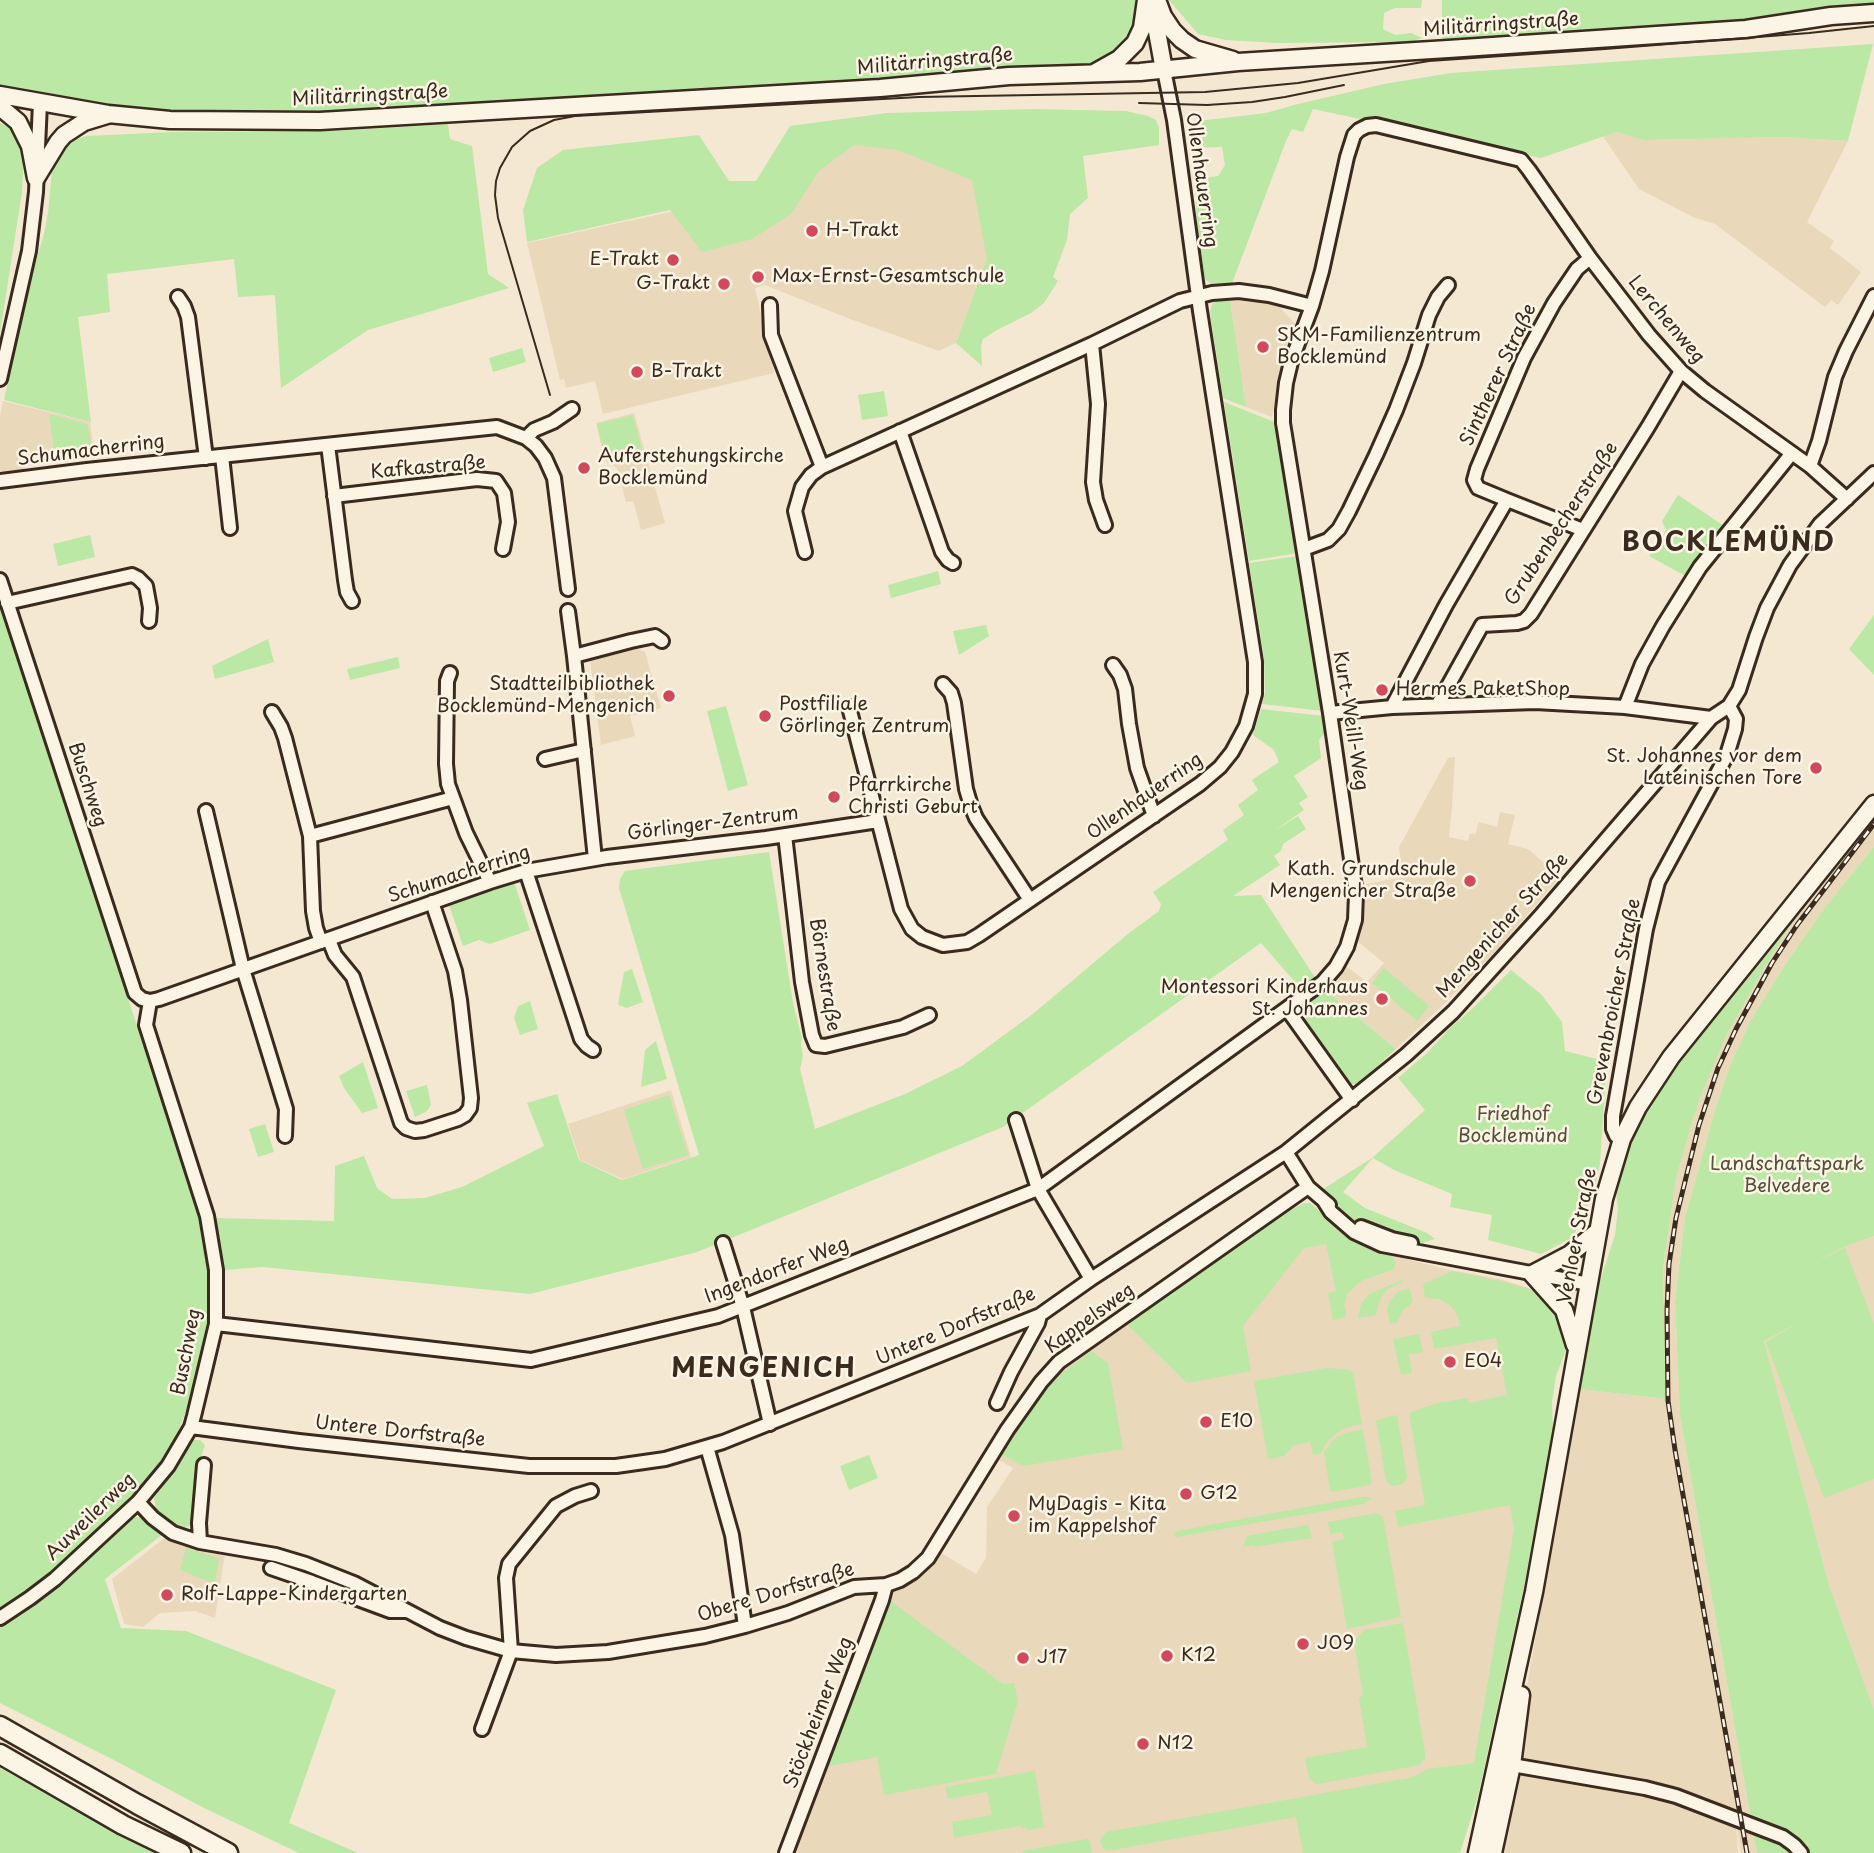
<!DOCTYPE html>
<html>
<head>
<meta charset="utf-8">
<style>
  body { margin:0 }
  canvas { display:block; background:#f4e8d2 }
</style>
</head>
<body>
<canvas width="1874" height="1853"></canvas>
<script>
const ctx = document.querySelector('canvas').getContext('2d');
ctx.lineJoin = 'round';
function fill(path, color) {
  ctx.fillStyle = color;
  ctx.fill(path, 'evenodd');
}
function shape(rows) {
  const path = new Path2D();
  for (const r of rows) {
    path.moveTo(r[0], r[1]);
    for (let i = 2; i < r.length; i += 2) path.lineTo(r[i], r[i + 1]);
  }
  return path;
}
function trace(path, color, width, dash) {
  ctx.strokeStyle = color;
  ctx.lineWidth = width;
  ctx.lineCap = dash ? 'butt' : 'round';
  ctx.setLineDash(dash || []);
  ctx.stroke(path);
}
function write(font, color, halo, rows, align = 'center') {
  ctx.font = font + ' "Playpen Sans",sans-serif';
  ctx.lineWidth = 5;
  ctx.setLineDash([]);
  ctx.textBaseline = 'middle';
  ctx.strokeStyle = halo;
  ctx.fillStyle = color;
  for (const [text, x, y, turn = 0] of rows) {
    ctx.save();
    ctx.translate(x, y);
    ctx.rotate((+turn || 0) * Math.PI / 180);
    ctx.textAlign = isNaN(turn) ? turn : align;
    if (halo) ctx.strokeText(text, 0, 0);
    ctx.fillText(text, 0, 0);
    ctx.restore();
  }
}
const built = shape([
  [799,128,971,166,995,239,956,343,939,351,850,319,765,285,755,288,774,373,603,414,595,381,566,388,564,379,560,380,527,243,790,186],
  [1616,132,1644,140,1782,137,1848,141,1807,222,1834,241,1830,248,1861,272,1838,305,1831,300,1825,307,1715,224,1693,217,1639,189,1602,135],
  [1249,299,1273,303,1280,307,1296,325,1283,369,1272,417,1246,407,1230,300],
  [3,401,90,422,94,455,28,463,23,471,6,473,0,471,0,416],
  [634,413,665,523,641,530,633,501,626,502,617,468,605,461,596,423],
  [626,648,636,648,645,652,661,708,630,716,635,736,601,745,590,659],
  [1455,757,1452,807,1449,837,1468,841,1470,833,1475,834,1479,822,1497,827,1500,812,1515,815,1508,844,1528,849,1560,877,1495,952,1440,1008,1396,1049,1325,990,1346,966,1367,982,1384,963,1358,942,1363,910,1362,885,1402,877,1399,847,1448,758],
  [1874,816,1874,847,1826,906,1787,962,1751,1020,1731,1063,1716,1107,1685,1218,1675,1301,1680,1415,1757,1853,1741,1853,1736,1823,1738,1853,1500,1853,1517,1742,1580,1389,1666,1399,1663,1269,1676,1178,1698,1103,1726,1036,1763,970,1811,892],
  [671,1090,691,1157,623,1179,580,1160,568,1124],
  [1304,1203,1310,1203,1341,1229,1390,1255,1446,1269,1500,1279,1529,1288,1551,1302,1485,1729,1450,1853,792,1853,888,1599,893,1592,924,1569,938,1551,976,1574,986,1558,987,1507,1013,1468,997,1459,1041,1392,1055,1377,1069,1365,1282,1215],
  [1874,1236,1874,1710,1829,1585,1764,1341,1811,1316,1797,1271,1846,1246],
  [167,1536,197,1548,225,1553,215,1618,195,1611,160,1613,143,1627,124,1624,112,1579]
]);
const green = shape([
  [0,0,1139,0,1133,35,1114,57,1089,64,746,90,365,112,239,115,168,112,91,103,0,88],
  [1169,0,1422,0,1421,8,1395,8,1384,13,1383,29,1395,35,1411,33,1422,38,1412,42,1276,43,1226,40,1198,34],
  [1442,0,1874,0,1874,8,1752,23,1445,44,1442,37],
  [1873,44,1848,141,1782,137,1644,140,1616,132,1541,158,1313,109,1303,132,1292,129,1286,141,1231,286,1214,286,1205,279,1197,226,1195,179,1218,176,1225,165,1222,147,1191,148,1191,128,1198,121,1266,113,1298,104,1384,84,1451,73],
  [1032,109,1126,111,1148,116,1156,120,1159,128,1159,145,1083,156,1088,198,1070,214,1067,240,1053,277,1058,281,1044,303,1031,313,997,330,983,339,981,346,982,366,956,343,987,259,972,180,898,150,854,145,819,171,791,214,752,239,702,252,670,210,527,242,523,210,537,168,563,150,699,135,729,181,756,181,790,126,887,113],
  [0,123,11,128,17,135,24,154,22,192,0,333],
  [448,124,450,139,472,146,488,274,509,288,368,330,281,388,275,295,238,297,234,259,107,274,110,312,78,317,91,422,4,400,30,280,44,234,48,213,52,170,54,162,67,142,86,136,172,132,334,131],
  [1230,300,1246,407,1223,398,1210,312,1212,304,1216,301],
  [522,348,526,362,493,372,489,358],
  [884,391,888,416,862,420,858,395],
  [1224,402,1277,423,1298,553,1249,561],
  [49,414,88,424,92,453,55,457],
  [633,415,642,450,606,459,597,424],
  [1678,495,1727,528,1689,578,1649,556,1666,530,1662,521],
  [90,535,95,557,58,566,53,544],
  [1298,556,1323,711,1262,704,1265,693,1264,658,1249,563],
  [938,571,941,584,891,598,888,585],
  [0,609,8,627,195,1205,204,1237,209,1272,207,1332,199,1374,175,1441,153,1473,128,1503,38,1587,0,1611],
  [1874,615,1874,675,1849,649],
  [986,625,989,636,959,655,953,631],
  [268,639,274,662,215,679,212,666],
  [398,657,400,668,350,680,347,669],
  [726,706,748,785,728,791,707,711],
  [1261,709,1324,716,1326,732,1319,740,1321,758,1294,776,1308,797,1299,803,1304,810,1274,831,1298,816,1306,829,1283,844,1281,851,1274,856,1280,865,1233,896,1261,895,1316,979,1301,989,1261,943,1003,1127,697,1252,530,1294,263,1267,225,1270,216,1218,334,1221,335,1166,364,1156,377,1188,392,1199,425,1198,462,1187,544,1146,527,1103,557,1094,579,1160,622,1180,699,1155,619,888,620,879,625,871,769,852,793,1003,802,1038,801,1044,803,1056,800,1069,815,1129,905,1094,962,1066,1034,1013,1129,933,1159,911,1161,904,1153,892,1228,840,1223,830,1244,815,1238,805,1258,790,1252,780,1279,762,1274,750,1253,735],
  [1874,847,1874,1236,1846,1246,1811,1264,1845,1248,1874,1324,1874,1479,1824,1498,1766,1342,1802,1321,1764,1341,1829,1585,1874,1710,1874,1853,1757,1853,1680,1415,1675,1301,1685,1218,1716,1107,1731,1063,1751,1020,1787,962,1826,906],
  [514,882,530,930,490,944,479,940,463,946,449,905],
  [1811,892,1763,970,1726,1036,1698,1103,1676,1178,1663,1269,1666,1399,1580,1389,1597,1281,1600,1281,1615,1235,1618,1209,1615,1182,1631,1138,1656,1091,1733,989],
  [1384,968,1429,1006,1417,1021,1372,983],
  [632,969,643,1002,627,1008,618,1005,624,972],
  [1511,970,1541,994,1562,1022,1565,1051,1609,1062,1606,1076,1600,1163,1594,1192,1573,1237,1541,1254,1488,1240,1492,1215,1450,1207,1452,1194,1394,1170,1373,1158,1343,1192,1365,1208,1427,1233,1435,1239,1420,1244,1380,1232,1357,1222,1335,1207,1320,1191,1372,1158,1425,1110,1398,1078,1426,1054,1450,1028,1472,1009],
  [1325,990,1396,1049,1361,1081,1356,1084,1350,1084,1345,1078,1305,1020,1306,1009,1314,999],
  [530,1001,538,1029,520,1035,514,1018,518,1006],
  [656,1041,667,1079,641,1087,645,1050],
  [363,1062,378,1108,362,1113,344,1088,339,1076],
  [427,1085,431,1105,427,1111,415,1117,406,1091],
  [669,1095,688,1155,643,1169,624,1110],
  [265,1124,274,1152,258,1157,249,1129],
  [1304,1203,1310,1203,1341,1229,1390,1255,1396,1262,1395,1266,1393,1269,1361,1281,1347,1294,1344,1307,1346,1310,1346,1315,1343,1318,1333,1320,1328,1293,1336,1291,1326,1244,1304,1248,1243,1326,1251,1371,1187,1383,1128,1325,1134,1319,1282,1215],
  [1453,1271,1500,1281,1529,1289,1541,1295,1558,1312,1568,1345,1556,1376,1552,1402,1553,1430,1524,1586,1478,1796,1460,1853,1303,1853,1296,1817,1107,1851,1103,1848,1100,1841,1106,1832,1409,1778,1419,1774,1427,1769,1474,1763,1514,1529,1510,1505,1398,1527,1395,1511,1425,1505,1409,1413,1437,1403,1468,1398,1469,1403,1507,1395,1496,1338,1434,1349,1431,1332,1460,1326,1458,1317,1451,1306,1439,1299,1425,1298,1423,1284],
  [1403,1280,1403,1282,1388,1289,1383,1294,1378,1305,1376,1315,1358,1318,1361,1304,1369,1294],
  [1409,1288,1413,1302,1402,1311,1397,1323,1390,1324,1387,1310,1389,1302,1398,1292],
  [1419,1334,1423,1352,1409,1354,1412,1373,1401,1375,1393,1339],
  [1091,1351,1108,1363,1123,1449,1023,1466,1002,1455,1042,1393,1056,1378],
  [1327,1368,1344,1369,1351,1371,1353,1373,1362,1424,1345,1428,1339,1431,1328,1441,1320,1454,1313,1455,1310,1442,1294,1445,1284,1456,1268,1459,1254,1381],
  [1397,1415,1407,1477,1403,1484,1392,1486,1386,1481,1376,1420],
  [1363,1429,1372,1483,1370,1485,1332,1492,1330,1490,1324,1453,1331,1442,1337,1437,1346,1433],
  [194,1440,200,1440,205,1445,200,1460,196,1486,194,1517,189,1526,181,1528,173,1524,156,1509,154,1498,168,1479,187,1447],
  [869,1455,878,1478,849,1490,840,1466],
  [1361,1497,1368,1497,1371,1499,1363,1504,1177,1537,1174,1534,1177,1531],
  [1377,1513,1383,1517,1401,1617,1347,1629,1332,1542,1344,1539,1342,1532,1330,1534,1328,1522],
  [137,1517,143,1518,163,1534,105,1579,121,1628,186,1631,336,1690,289,1823,358,1853,299,1853,202,1807,114,1760,0,1703,0,1624,44,1595,124,1522],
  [1308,1525,1312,1538,1254,1547,1254,1545,1243,1547,1247,1536],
  [186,1548,219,1558,215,1584,180,1570],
  [888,1599,1003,1684,1014,1683,1018,1701,996,1774,884,1795,877,1757,824,1767],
  [1403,1623,1425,1753,1425,1758,1420,1765,1317,1784,1309,1778,1305,1758,1367,1747,1359,1698,1363,1695,1354,1642,1364,1630],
  [0,1768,117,1833,155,1853,0,1853],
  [1035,1771,1044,1827,1029,1830,1019,1826,954,1838,952,1822,992,1815,987,1792,948,1799,945,1787],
  [1087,1839,1090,1842,1092,1853,1023,1853,1022,1851]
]);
const minor = shape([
  [178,297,184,306,188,317,206,458],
  [770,305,771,335,822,467],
  [1092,344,1098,404,1093,482,1096,500,1105,525],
  [0,379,29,251,36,192,40,103],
  [900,431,942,552,948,560,953,563],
  [526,438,534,430,553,422,572,409],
  [328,445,345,580,347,592,352,601],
  [222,456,230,528],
  [1810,466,1819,441,1835,377,1846,351,1874,296],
  [0,481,87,470,497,427,526,438,536,446,545,458,554,478,568,589],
  [334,496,477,479,496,481,504,493,508,522,503,549],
  [1507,500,1583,530],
  [1304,549,1328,540,1339,529,1349,511,1376,455,1396,410,1414,363,1429,315,1438,297,1448,285],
  [805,552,795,511,802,487,811,475,822,467,1092,344,1180,301,1212,293,1239,291,1269,295,1312,306],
  [0,580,135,993,142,999,150,1001,159,999,490,882,526,871,607,857,766,838,878,821],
  [7,603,132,575,138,578,146,586,150,608,149,621],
  [568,611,574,656,595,859],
  [574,656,631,641,655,636,662,641],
  [1113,665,1120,675,1125,689,1129,724,1137,768,1154,816],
  [450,673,447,681,446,764,448,784,466,833,490,882],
  [943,684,951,693,954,703,966,789,971,806,976,818,1030,900],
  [1438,704,1482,625,1517,623,1524,621,1531,614,1648,427,1681,371],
  [849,707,901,909,912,929,922,937,943,945,967,942,979,935,1200,784,1220,767,1232,752,1246,726,1255,694,1255,662,1200,311,1174,120,1164,70],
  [1392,707,1446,605,1507,500,1478,488,1474,480,1477,469,1524,358,1554,303,1577,269,1590,258],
  [1625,707,1642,664,1663,626,1700,567,1792,453],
  [272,712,281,727,285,738,310,836,313,911,316,928,321,942],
  [1330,713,1392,707,1535,702,1625,707,1711,718],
  [545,759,584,750],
  [206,811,243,969,286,1109,285,1136],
  [785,835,802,982,812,1035,816,1045,825,1046,903,1027,929,1015],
  [310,836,453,798],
  [526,871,581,1039,587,1046,593,1050],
  [329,940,335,955,353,977,401,1123,406,1128,415,1131,424,1130,458,1119,465,1115,470,1108,471,1098,460,1000,455,971,432,902],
  [1287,1009,1352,1100],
  [1016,1120,1038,1189,1091,1279],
  [1622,1139,1616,1136,1613,1129,1613,1116,1646,929,1658,882,1727,755,1735,729,1736,719,1729,706],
  [1286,1152,1308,1187,1329,1205],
  [1324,1201,1331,1212,1354,1232,1382,1245,1589,1284],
  [1361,1227,1392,1239,1411,1243],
  [723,1243,743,1307,770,1424],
  [216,1324,531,1360,718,1316,1038,1189,1323,982,1336,967,1347,947,1355,920,1356,894,1330,713,1283,423,1283,410,1286,383,1291,362,1312,306,1322,271,1347,157,1354,135,1359,130,1367,126,1376,125,1521,160,1529,170,1590,258,1649,335,1681,371,1705,391,1810,466,1847,499],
  [997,1403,1011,1372,1038,1323,1040,1315],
  [191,1427,299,1441,529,1466,616,1466,665,1459,723,1442,1040,1315,1091,1279,1286,1152,1406,1055,1453,1012,1542,914,1711,718,1729,706,1739,690,1756,637,1767,608,1790,565,1820,524,1874,473],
  [707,1447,732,1535,745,1626],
  [138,1502,153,1518,173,1533,200,1542,276,1555,306,1564,354,1583,440,1628,466,1638,511,1651,556,1655,608,1652,705,1636,745,1626,788,1613,854,1587,886,1585,900,1580,913,1572,928,1558,1007,1430,1041,1382,1059,1362,1308,1187],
  [200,1542,199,1523,204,1465],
  [271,1568,312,1582,390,1611,405,1611],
  [0,1618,30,1598,55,1579,138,1502,168,1466,191,1427,194,1416,216,1324,216,1270,207,1216,146,1025,150,1001],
  [482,1729,511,1651,506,1578,509,1564,556,1506,575,1496,591,1491],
  [1512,1765,1645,1788,1676,1796,1783,1837,1794,1845,1801,1853],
  [786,1853,882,1600,886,1585]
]);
const major = shape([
  [1157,0,1163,16,1173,31,1182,40,1195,49,1233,60],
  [1152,4,1164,70],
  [1094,73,1119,59,1135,43,1142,28,1146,0],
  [0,95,108,114,170,120,320,121,880,88,1009,76,1140,72,1238,62,1448,49,1746,29,1831,16,1874,13],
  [0,107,18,122,30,146,36,178],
  [36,178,58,142,64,135,84,122,107,115],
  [1575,1345,1564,1310,1532,1274,1570,1254,1597,1232],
  [1477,1853,1534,1592,1604,1199,1622,1139,1638,1107,1671,1057,1874,804],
  [1493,1853,1512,1765,1521,1695]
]);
const highway = shape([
  [0,1726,137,1804,228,1853],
  [0,1754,123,1825,181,1853]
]);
const tram = shape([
  [1139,103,1207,105,1252,102,1285,97,1344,85],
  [550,395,498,218,495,195,496,181,500,168,512,147,530,131,554,120,575,116,919,97,1205,92,1298,83,1429,61,1605,49,1809,33,1874,26]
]);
const rail = shape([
  [1747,1853,1675,1450,1668,1401,1667,1311,1669,1264,1676,1218,1699,1125,1718,1068,1736,1029,1772,963,1797,925,1874,824]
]);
const markers = [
  [812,231,7,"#d1495b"],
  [673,260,7,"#d1495b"],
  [758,277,7,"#d1495b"],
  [724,284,7,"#d1495b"],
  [1263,347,7,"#d1495b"],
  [637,372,7,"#d1495b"],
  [584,468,7,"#d1495b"],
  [1382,690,7,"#d1495b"],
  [669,696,7,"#d1495b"],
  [765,716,7,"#d1495b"],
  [1816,768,7,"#d1495b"],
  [834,797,7,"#d1495b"],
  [1470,881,7,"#d1495b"],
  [1382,999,7,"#d1495b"],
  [1450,1362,7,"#d1495b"],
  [1206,1422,7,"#d1495b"],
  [1186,1494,7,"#d1495b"],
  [1014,1516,7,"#d1495b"],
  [167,1595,7,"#d1495b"],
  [1303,1644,7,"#d1495b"],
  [1167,1656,7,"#d1495b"],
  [1023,1658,7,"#d1495b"],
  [1143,1744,7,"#d1495b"]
];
const streetNames = [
  ["Militärringstraße",1501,25,-4],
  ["Militärringstraße",935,62,-5],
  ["Militärringstraße",370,96,-3],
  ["Ollenhauerring",1201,180,82],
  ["Lerchenweg",1666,320,50],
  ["Sintherer Straße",1499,375,-65],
  ["Schumacherring",91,451,-7],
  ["Kafkastraße",428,468,-5],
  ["Grubenbecherstraße",1562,524,-57],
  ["Kurt-Weill-Weg",1350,721,81],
  ["Buschweg",87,785,72],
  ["Ollenhauerring",1145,797,-35],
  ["Görlinger-Zentrum",713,824,-7],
  ["Schumacherring",459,875,-18],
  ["Mengenicher Straße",1503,926,-48],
  ["Börnestraße",824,975,81],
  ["Grevenbroicher Straße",1615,1002,-79],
  ["Venloer Straße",1578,1236,-79],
  ["Ingendorfer Weg",777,1271,-21],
  ["Kappelsweg",1090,1319,-36],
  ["Untere Dorfstraße",956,1327,-23],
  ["Buschweg",187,1352,-79],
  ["Untere Dorfstraße",400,1432,6],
  ["Auweilerweg",91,1517,-44],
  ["Obere Dorfstraße",776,1593,-17],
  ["Stöckheimer Weg",819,1713,-69]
];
const poiNames = [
  ["H-Trakt",826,231],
  ["E-Trakt",659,260,"right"],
  ["Max-Ernst-Gesamtschule",772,277],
  ["G-Trakt",710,284,"right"],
  ["SKM-Familienzentrum",1277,336],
  ["Bocklemünd",1277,358],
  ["B-Trakt",651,372],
  ["Auferstehungskirche",598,457],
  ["Bocklemünd",598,479],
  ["Stadtteilbibliothek",655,685,"right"],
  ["Bocklemünd-Mengenich",655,707,"right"],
  ["Hermes PaketShop",1396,690],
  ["Postfiliale",779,705],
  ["Görlinger Zentrum",779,727],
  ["St. Johannes vor dem",1802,757,"right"],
  ["Lateinischen Tore",1802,779,"right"],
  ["Pfarrkirche",848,786],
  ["Christi Geburt",848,808],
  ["Kath. Grundschule",1456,870,"right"],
  ["Mengenicher Straße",1456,892,"right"],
  ["Montessori Kinderhaus",1368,988,"right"],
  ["St. Johannes",1368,1010,"right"],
  ["E04",1464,1362],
  ["E10",1220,1422],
  ["G12",1200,1494],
  ["MyDagis - Kita",1028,1505],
  ["im Kappelshof",1028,1527],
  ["Rolf-Lappe-Kindergarten",181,1595],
  ["J09",1317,1644],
  ["K12",1181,1656],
  ["J17",1037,1658],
  ["N12",1157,1744]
];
const parkNames = [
  ["Friedhof",1513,1115],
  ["Bocklemünd",1513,1137],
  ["Landschaftspark",1787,1165],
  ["Belvedere",1787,1187]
];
const districtNames = [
  ["BOCKLEMÜND",1729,544],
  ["MENGENICH",764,1370]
];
fill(built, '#ead8bb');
fill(green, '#bbe8a5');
trace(minor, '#3b2a1e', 18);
trace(major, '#3b2a1e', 21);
trace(highway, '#3b2a1e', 23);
trace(minor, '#fcf5e5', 12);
trace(major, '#fcf5e5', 16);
trace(highway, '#fcf5e5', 18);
trace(tram, '#3b2a1e', 2);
trace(rail, '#3b2a1e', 5);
trace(rail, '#fcf5e5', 2.5, [8]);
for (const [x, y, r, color] of markers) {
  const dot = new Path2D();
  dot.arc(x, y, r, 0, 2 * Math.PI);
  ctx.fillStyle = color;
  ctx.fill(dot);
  trace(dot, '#fcf5e5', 2.5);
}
write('19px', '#3b2a1e', '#fcf5e5', streetNames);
write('19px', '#3b2a1e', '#fcf5e5', poiNames, 'left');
write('19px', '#555039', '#fcf5e5', parkNames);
ctx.letterSpacing = '2px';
write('bold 26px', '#3b2a1e', '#fcf5e5', districtNames);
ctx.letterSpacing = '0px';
</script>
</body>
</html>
